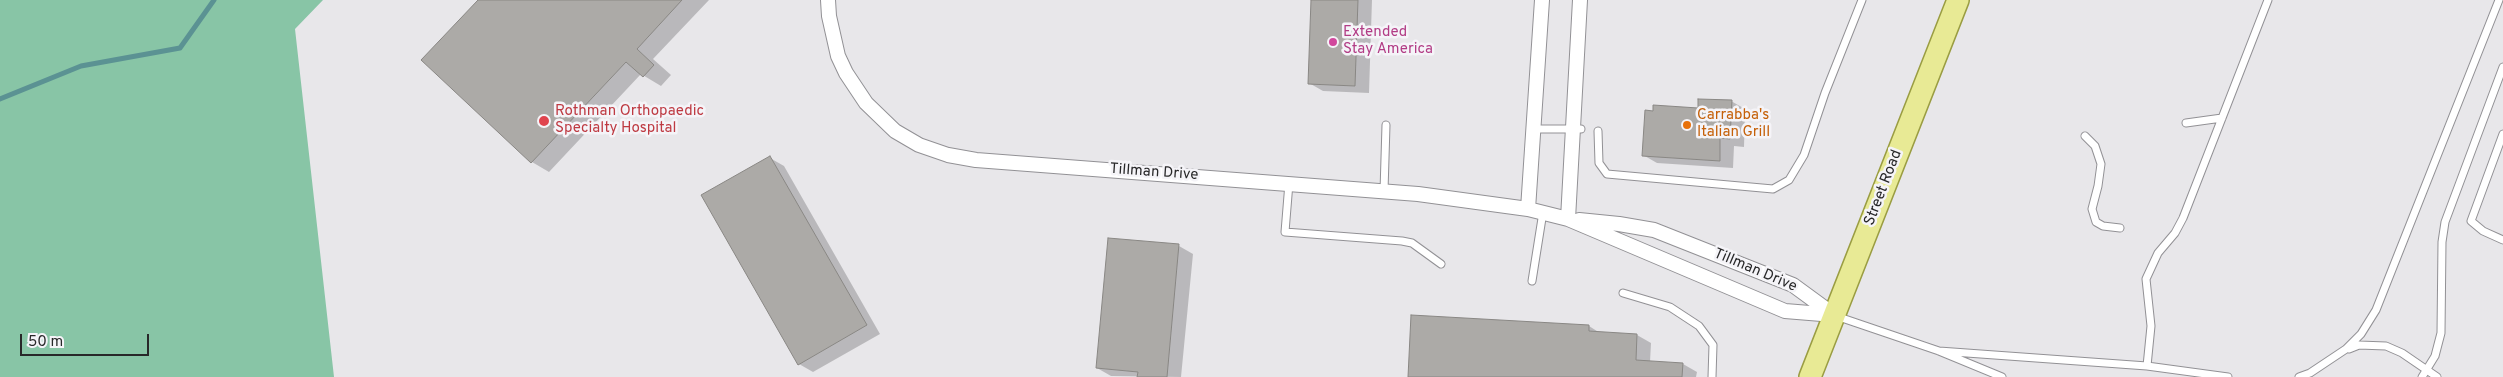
<!DOCTYPE html>
<html>
<head>
<meta charset="utf-8">
<style>
  body { margin:0 }
  #map { position:relative; width:2503px; height:377px; overflow:hidden; background:#e8e7ea; font-family:Overpass,sans-serif }
  canvas { display:block }
  .scale { position:absolute; left:20px; top:334px; width:129px; height:22px; box-sizing:border-box; border:2px solid #282829; border-top:0; padding-left:6px; font-size:15px; line-height:18px; white-space:nowrap; color:#282829; -webkit-text-stroke:4px #f5f4f8; paint-order:stroke }
</style>
</head>
<body>
<div id="map">
<canvas width="2503" height="377"></canvas>
<div class="scale">50 m</div>
</div>
<script>
const ctx = document.querySelector('canvas').getContext('2d');
ctx.lineJoin = 'round';
function fill(path, color) {
  ctx.fillStyle = color;
  ctx.fill(path, 'evenodd');
}
function shape(rows) {
  const path = new Path2D();
  for (const r of rows) {
    path.moveTo(r[0], r[1]);
    for (let i = 2; i < r.length; i += 2) path.lineTo(r[i], r[i + 1]);
  }
  return path;
}
function trace(path, color, width, dash) {
  ctx.strokeStyle = color;
  ctx.lineWidth = width;
  ctx.lineCap = dash ? 'butt' : 'round';
  ctx.setLineDash(dash || []);
  ctx.stroke(path);
}
function write(font, color, halo, rows, align = 'center') {
  ctx.font = font + ' Overpass,sans-serif';
  ctx.lineWidth = 5;
  ctx.setLineDash([]);
  ctx.textBaseline = 'middle';
  ctx.strokeStyle = halo;
  ctx.fillStyle = color;
  for (const [text, x, y, turn = 0] of rows) {
    ctx.save();
    ctx.translate(x, y);
    ctx.rotate((+turn || 0) * Math.PI / 180);
    ctx.textAlign = isNaN(turn) ? turn : align;
    if (halo) ctx.strokeText(text, 0, 0);
    ctx.fillText(text, 0, 0);
    ctx.restore();
  }
}
const forest = shape([
  [0,0,323,0,295,29,334,377,0,377]
]);
const shadow = shape([
  [480,0,709,0,653,59,671,75,661,86,641,74,549,172,532,162,423,60],
  [1312,0,1372,0,1369,93,1323,91,1309,83],
  [1731,101,1745,109,1744,147,1734,146,1733,168,1657,163,1643,155,1654,112,1699,110],
  [770,158,784,166,880,334,813,372,799,364],
  [1179,246,1193,254,1181,377,1111,376,1097,368],
  [1589,326,1600,333,1637,335,1651,343,1650,362,1683,364,1697,372,1696,377,1409,377]
]);
const stream = shape([
  [0,99,81,66,180,48,214,0]
]);
const building = shape([
  [478,0,682,0,637,49,654,65,643,77,626,62,531,163,421,60,478,0],
  [1311,0,1358,0,1355,86,1308,84,1311,0],
  [1698,99,1732,100,1730,139,1720,138,1720,161,1642,156,1645,110,1653,111,1653,105,1698,108,1698,99],
  [770,156,867,325,798,365,701,195,770,156],
  [1108,238,1179,244,1167,377,1137,377,1138,372,1096,368,1108,238],
  [1411,315,1589,325,1589,331,1637,334,1636,360,1683,363,1682,377,1408,377,1411,315]
]);
const service = shape([
  [2186,123,2222,118],
  [1533,129,1581,129],
  [1598,131,1599,163,1607,174,1773,189,1789,180,1804,155,1825,93,1862,0],
  [2503,134,2471,221,2483,231,2503,240],
  [2085,136,2095,146,2101,164,2098,186,2092,209,2096,222,2103,226,2120,228],
  [1289,183,1285,232,1402,241,1412,243,1441,264],
  [1384,191,1386,125],
  [1532,281,1543,212],
  [1623,293,1670,307,1699,326,1713,345,1712,377],
  [1836,316,1939,351,2002,377],
  [2349,349,2359,345,2386,346,2402,353,2437,377],
  [1939,351,2147,366,2228,377],
  [2147,366,2151,326,2146,279,2158,253,2175,233,2183,218,2268,0],
  [2299,377,2310,373,2346,349,2361,334,2376,310,2499,0],
  [2422,377,2435,356,2441,333,2442,242,2445,222,2503,67]
]);
const minor = shape([
  [828,0,829,16,838,56,846,73,866,103,895,131,919,145,948,155,976,160,1418,194,1528,209,1568,219,1785,311,1834,315],
  [1528,209,1542,0],
  [1568,219,1580,0],
  [1579,220,1619,224,1654,230,1793,285,1834,315]
]);
const primary = shape([
  [1810,377,1958,0]
]);
const markers = [
  [1333,42,5,"#d1479c"],
  [544,121,6,"#e0444e"],
  [1687,125,5,"#e8710a"]
];
const hotelNames = [
  ["Extended",1343,33],
  ["Stay America",1343,50]
];
const healthNames = [
  ["Rothman Orthopaedic",555,112],
  ["Specialty Hospital",555,129]
];
const foodNames = [
  ["Carrabba's",1697,116],
  ["Italian Grill",1697,133]
];
const streetNames = [
  ["Tillman Drive",1154,173,4],
  ["Street Road",1884,188,-69],
  ["Tillman Drive",1755,271,23]
];
fill(forest, '#88c5a6');
fill(shadow, '#0003');
trace(stream, '#5b9293', 5);
fill(building, '#acaaa7');
trace(building, '#898784', 1);
trace(service, '#929195', 9);
trace(minor, '#929195', 16);
trace(primary, '#9a9d42', 24);
trace(service, '#fff', 7);
trace(minor, '#fff', 14);
trace(primary, '#e8ea95', 21);
for (const [x, y, r, color] of markers) {
  const dot = new Path2D();
  dot.arc(x, y, r, 0, 2 * Math.PI);
  ctx.fillStyle = color;
  ctx.fill(dot);
  trace(dot, '#f5f4f8', 2);
}
write('15px', '#b23c85', '#f5f4f8', hotelNames, 'left');
write('15px', '#be3a42', '#f5f4f8', healthNames, 'left');
write('15px', '#c56008', '#f5f4f8', foodNames, 'left');
write('15px', '#282829', '#f5f4f8', streetNames);
</script>
</body>
</html>
